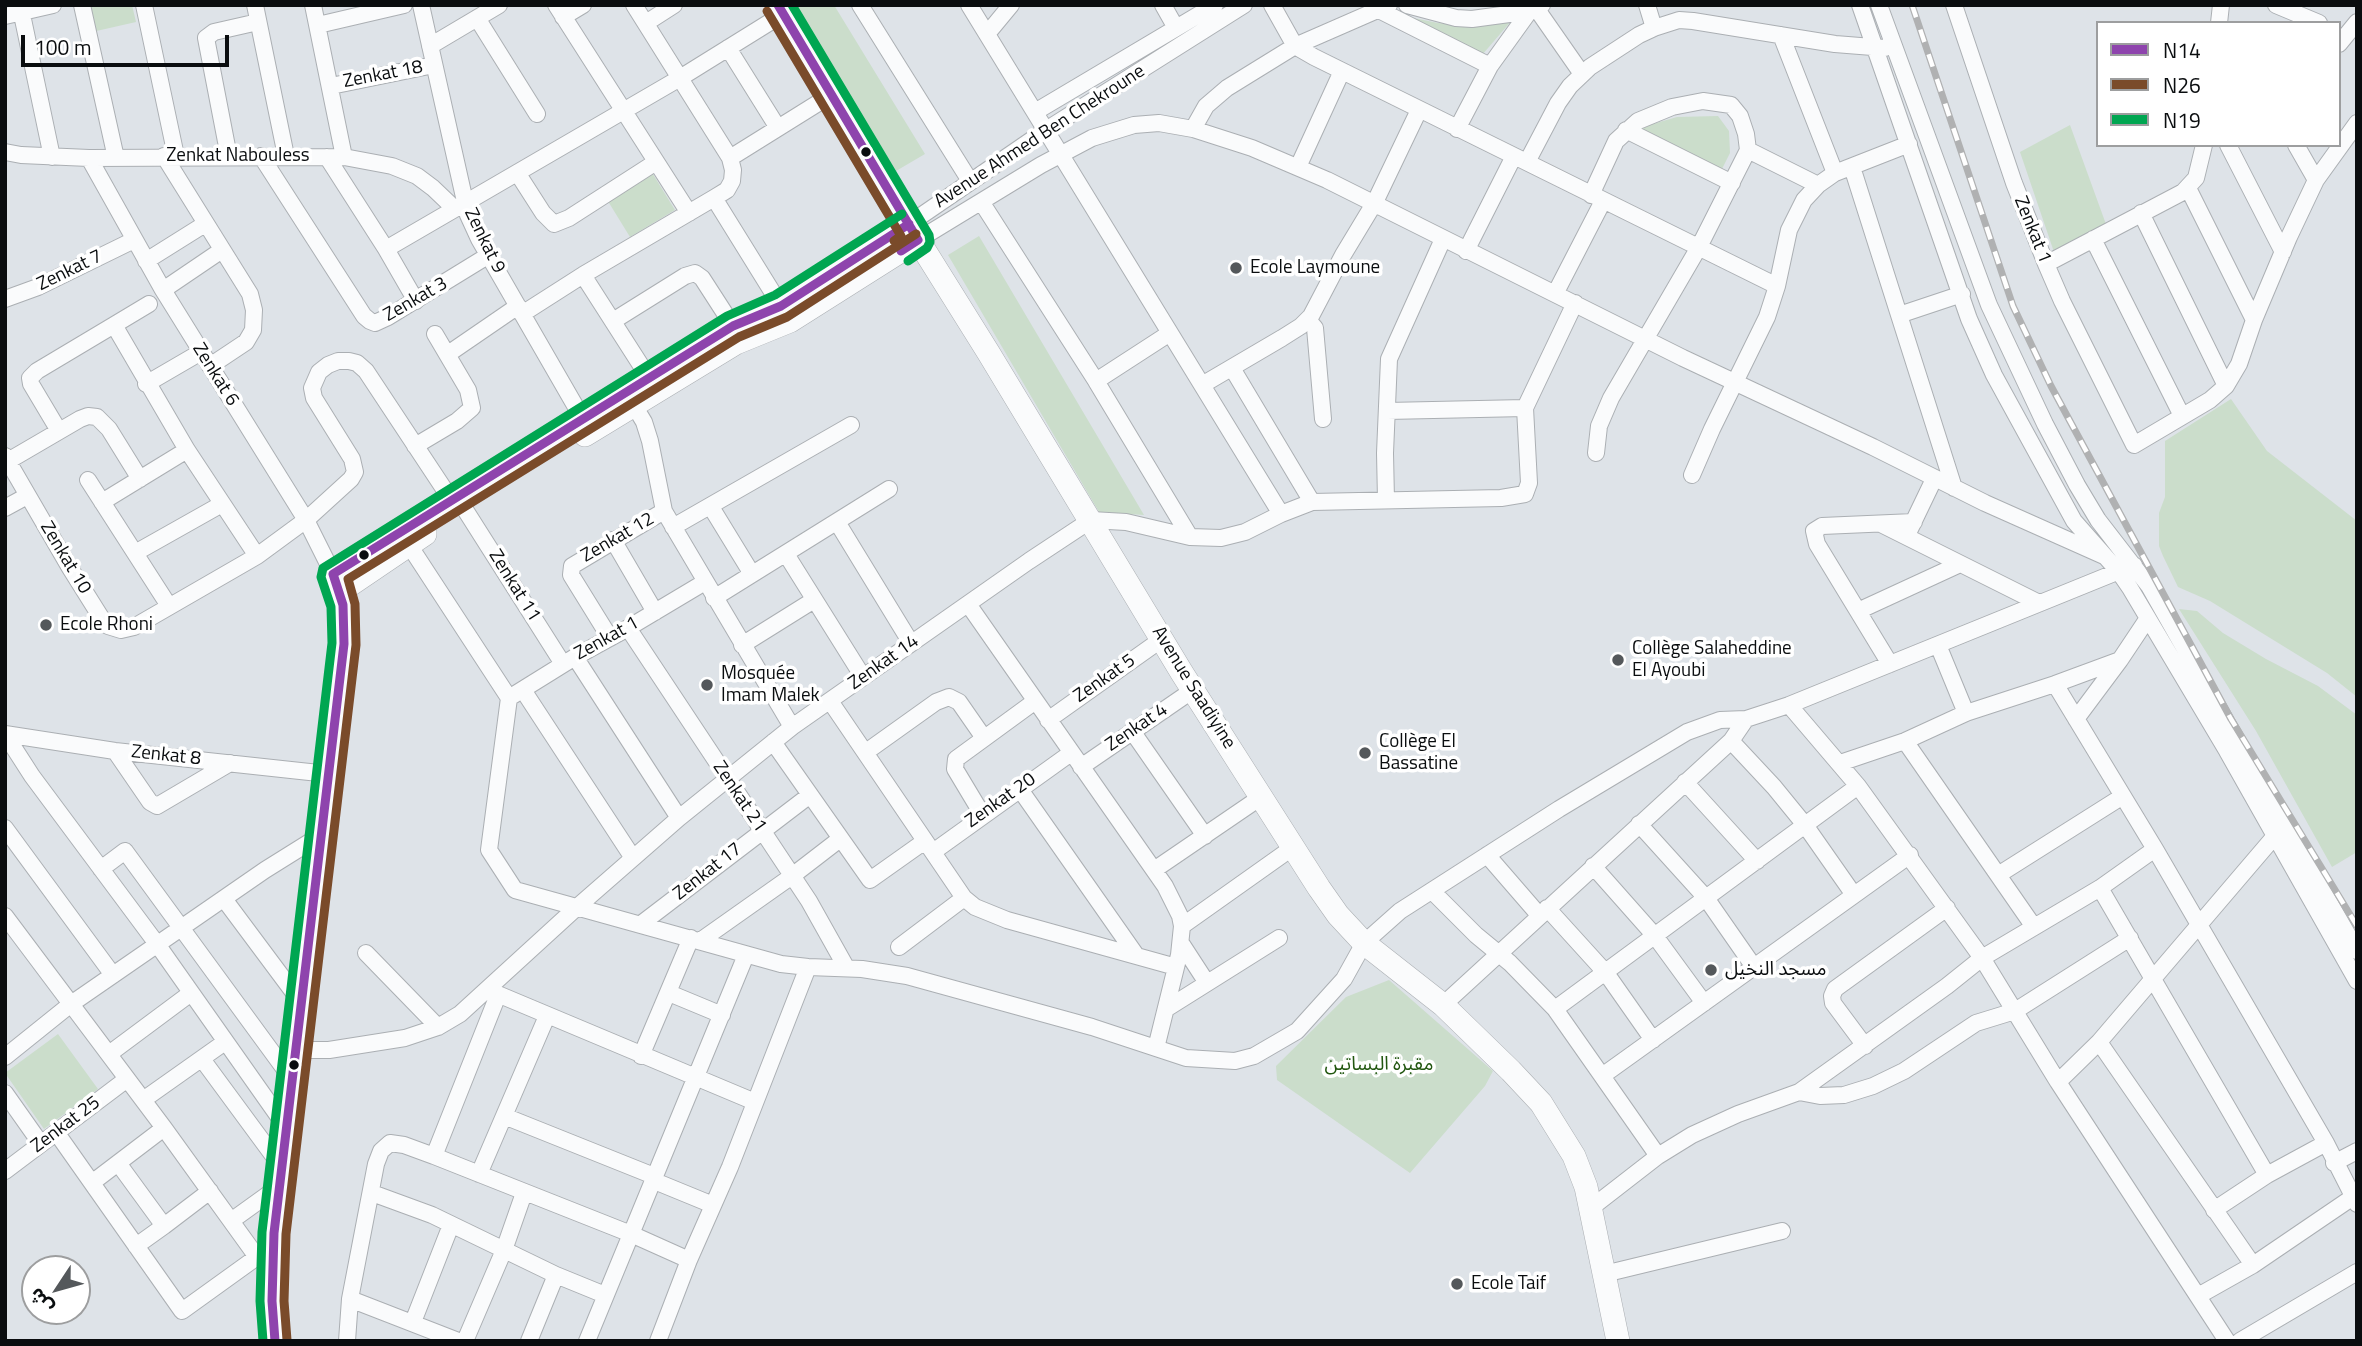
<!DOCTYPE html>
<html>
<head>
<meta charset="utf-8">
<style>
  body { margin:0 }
  #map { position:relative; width:2362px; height:1346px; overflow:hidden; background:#dee3e8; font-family:"Titillium Web","Noto Sans Arabic",sans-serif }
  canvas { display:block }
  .frame { position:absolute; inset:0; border:7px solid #0a0d0f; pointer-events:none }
  .legend { position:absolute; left:2096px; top:21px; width:245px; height:126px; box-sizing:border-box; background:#fff; border:2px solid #9d9e9f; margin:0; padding:9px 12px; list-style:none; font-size:21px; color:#0a0d0f }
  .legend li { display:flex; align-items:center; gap:14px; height:35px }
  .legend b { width:35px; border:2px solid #9d9e9f }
  .north { position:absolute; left:21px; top:1255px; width:70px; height:70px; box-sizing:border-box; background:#fff; border:2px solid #9d9e9f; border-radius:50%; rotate:234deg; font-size:19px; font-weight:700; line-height:28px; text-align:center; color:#0a0d0f }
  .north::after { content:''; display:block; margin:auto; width:24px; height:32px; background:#54585b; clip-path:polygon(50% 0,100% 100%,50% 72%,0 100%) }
  .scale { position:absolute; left:21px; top:35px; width:208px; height:32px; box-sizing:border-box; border:4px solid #0a0d0f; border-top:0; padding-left:9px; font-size:21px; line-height:24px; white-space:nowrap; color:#0a0d0f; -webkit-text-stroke:5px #fff; paint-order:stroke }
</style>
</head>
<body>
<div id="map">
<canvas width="2362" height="1346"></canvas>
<div class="frame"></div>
<ul class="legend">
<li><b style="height:9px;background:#8e44ad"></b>N14</li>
<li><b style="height:9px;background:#7a4b2a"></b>N26</li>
<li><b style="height:9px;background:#00a651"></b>N19</li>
</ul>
<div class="north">ش</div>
<div class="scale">100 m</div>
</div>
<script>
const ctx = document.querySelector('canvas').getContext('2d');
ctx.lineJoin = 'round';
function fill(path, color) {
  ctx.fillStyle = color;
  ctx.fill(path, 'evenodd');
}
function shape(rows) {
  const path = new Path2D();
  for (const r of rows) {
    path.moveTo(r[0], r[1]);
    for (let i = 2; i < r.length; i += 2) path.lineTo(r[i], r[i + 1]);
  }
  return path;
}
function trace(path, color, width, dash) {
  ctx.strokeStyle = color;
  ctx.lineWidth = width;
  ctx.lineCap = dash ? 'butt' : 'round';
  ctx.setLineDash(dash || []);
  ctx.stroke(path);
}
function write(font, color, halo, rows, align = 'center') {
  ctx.font = font + ' "Titillium Web","Noto Sans Arabic",sans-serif';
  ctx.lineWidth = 7;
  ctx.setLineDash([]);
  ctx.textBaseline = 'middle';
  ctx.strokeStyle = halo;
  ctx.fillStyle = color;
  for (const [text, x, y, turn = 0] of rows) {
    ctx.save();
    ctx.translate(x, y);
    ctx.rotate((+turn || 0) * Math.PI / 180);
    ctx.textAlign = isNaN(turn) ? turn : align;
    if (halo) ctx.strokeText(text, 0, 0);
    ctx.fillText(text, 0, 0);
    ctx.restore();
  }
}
const green = shape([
  [85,5,132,5,136,22,92,32],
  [794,5,834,5,925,154,896,171],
  [1409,17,1438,23,1471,25,1513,19,1482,55],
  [1718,116,1729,131,1730,153,1721,171,1635,129,1677,117],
  [2070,125,2107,227,2054,252,2020,152],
  [651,171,675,210,630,237,606,198],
  [979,236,1144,515,1099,512,948,255],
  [2231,399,2267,451,2357,521,2357,697,2327,673,2210,601,2178,587,2163,556,2159,546,2159,513,2165,497,2165,441],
  [2179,609,2197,611,2223,633,2266,659,2318,686,2357,715,2357,852,2332,867,2256,731],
  [1389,980,1493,1071,1485,1086,1410,1173,1277,1080,1276,1066,1346,997],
  [58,1034,98,1089,44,1129,5,1073]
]);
const minor = shape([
  [20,5,52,157],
  [82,5,116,158],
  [144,5,176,156],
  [255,5,286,156],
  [313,5,344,157],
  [421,5,468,215,479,239,588,428],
  [556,5,689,213],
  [860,5,970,181],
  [969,5,1281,514],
  [1163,5,1176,28],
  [1272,5,1295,46,1314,57,1777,286],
  [1407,5,1456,18,1472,19,1524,12,1542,5],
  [1647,5,1654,28],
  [1860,5,1969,319,1994,375,2074,521,2119,572,2130,588,2227,751,2357,981],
  [1879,5,1989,305,2045,424,2077,485,2098,520,2149,586,2357,951],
  [1954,5,2014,183,2046,264,2062,301,2134,445,2210,400,2226,386,2239,364,2254,320,2289,237,2316,180,2357,123],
  [2276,5,2319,23],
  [1536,8,1582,74],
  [1377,9,1490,66],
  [5,16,53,5],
  [563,17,583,5],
  [477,18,537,114],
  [646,23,674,5],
  [2219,23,2221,5],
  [318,25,404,5],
  [987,34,1011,5],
  [1781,35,1835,173],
  [2339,44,2357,22],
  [430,46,499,5],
  [728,48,778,128],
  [331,86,434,65],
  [1035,112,1215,5],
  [1193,129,1206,106,1227,88,1295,46,1389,5],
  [1457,129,1490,66,1531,9],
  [1626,130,1732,183],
  [2228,145,2283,252],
  [2296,145,2316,180],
  [1748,150,1818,185],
  [5,152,21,155,89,158,344,157,392,166,417,176,433,188,455,209],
  [164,156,250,294,254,310,253,330,246,342,210,366],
  [261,156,364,316,370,321,375,323,388,317,489,255],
  [229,157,206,38,214,32,258,22],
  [327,157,386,249,416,301],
  [89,158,163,290,306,520,333,574],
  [730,158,831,95],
  [1527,162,1558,103,1570,86,1590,67,1639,35,1654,28,1679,20,1693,21,1835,44,1885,48],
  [1298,167,1342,71],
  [1852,167,1954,488],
  [518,174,543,213,554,224,569,218,656,162],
  [2188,188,2254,320],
  [1591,195,1616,141,1638,121,1672,107,1703,101,1731,105,1740,116,1746,134,1748,150,1699,247,1611,398,1599,426,1596,453],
  [714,198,781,306],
  [982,203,1096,381,1190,537],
  [2141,213,2226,386],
  [909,224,1046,130,1244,5],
  [2093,239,2182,416],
  [918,240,1041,165,1092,138,1134,125,1159,123,1193,129,1252,148,1327,180,1683,358,1873,447,1985,503,2104,556],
  [386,249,680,78,783,14],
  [1466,251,1514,156],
  [146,261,205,224],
  [2046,264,2183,192,2196,178,2204,145],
  [583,275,649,378],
  [163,290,222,250],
  [1555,294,1603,201],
  [5,299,38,287,134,240],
  [522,314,583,275,714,198,727,190,732,181,733,170,730,158,634,5],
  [1899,315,1962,294],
  [1308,320,1315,328,1323,419],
  [613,321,685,276,695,273,702,278,733,326],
  [114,325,149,304],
  [448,354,518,306],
  [1232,368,1312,502],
  [1096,381,1170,333],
  [146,384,201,352],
  [1202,385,1282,338,1301,326,1311,316,1343,255,1375,202,1419,110],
  [629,397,644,422,650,441,664,511,792,727],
  [1387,411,1525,408],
  [59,431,31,384,30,378,37,371,114,325,187,450,257,556],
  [415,446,457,421,472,408,468,390,435,334],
  [5,456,70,568,102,619,108,626,121,630,134,627,257,556,306,520,351,479,355,472,352,459,314,398,312,388,319,372,328,365,338,361,349,361,357,363,366,371,452,501],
  [8,461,80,419,88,416,97,417,109,429,140,479],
  [1692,475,1712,429,1767,317,1777,286,1789,230,1804,200,1818,185,1835,173,1909,144],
  [88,480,169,606],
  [1386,500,1385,453,1389,359,1443,239],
  [102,502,187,450],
  [711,507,752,574],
  [5,508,27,496],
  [464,508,563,664],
  [837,522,911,643],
  [1881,524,2039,603],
  [673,527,851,425],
  [1910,529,1934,479],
  [613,540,655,612],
  [409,545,509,698],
  [135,553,222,504],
  [786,554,863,677],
  [714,598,889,489],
  [968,604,1165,886,1180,916,1182,926,1179,955,1156,1048],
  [1858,611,1960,564],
  [628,628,809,901,846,967],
  [610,638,571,575,572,566,664,511],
  [742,645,814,600],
  [1938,645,1966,713],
  [575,657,679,818],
  [1890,664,1817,544,1814,531,1822,526,1914,522],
  [2055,684,2155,849,2326,1143,2357,1204],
  [523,690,633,858],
  [509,698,489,850,515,890,781,964,808,967,862,969,907,976,1092,1027,1186,1058,1235,1061,1254,1056,1297,1031,1344,979,1364,943,1400,911,1559,809,1687,732,1720,720,1746,719,1789,705,2134,565],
  [509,698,575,657,628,628,705,582],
  [830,701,964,898,975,907,1007,920,1176,967],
  [1789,705,1858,786,1982,958,2058,1082,2227,1341],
  [2076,719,2120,660],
  [1048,720,1162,639],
  [1132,731,1205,836],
  [5,734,32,776,157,944,288,1130],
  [5,734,115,751,328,774],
  [1731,741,1774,787,1805,825,1854,895],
  [1905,741,2034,927],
  [773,742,870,880,925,841],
  [115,751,150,802,157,806,230,763],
  [866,752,936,702,949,697,959,702,984,738],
  [1840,763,1905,741,1966,713,2055,684,2120,660,2148,618],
  [1081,767,1193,690],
  [1685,782,1757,861],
  [1019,788,1136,955],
  [982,814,955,769,956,759,1034,702],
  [1639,824,1706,898,1754,967],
  [5,828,113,975],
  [933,852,1071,753],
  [1487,855,1539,915],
  [1593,866,1655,936,1704,1003],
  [101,869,125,851,294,1082],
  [1154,870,1261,797],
  [1998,875,2123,796],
  [2100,888,2267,1175],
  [1432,891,1476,935,1510,963,1555,1009,1602,1076],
  [224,899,303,1005],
  [1547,908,1606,973,1653,1040],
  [5,916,164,1128,257,1257,273,1255],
  [641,924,810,795],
  [1182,926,1292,848],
  [700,941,792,876,840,839],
  [1181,943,1207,983],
  [899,947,964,898],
  [366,953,438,1027],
  [488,990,755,1102],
  [669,993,722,1015],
  [1443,1005,1731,741,1746,719],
  [1166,1009,1279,938],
  [1555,1009,1858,786],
  [2099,1042,2253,1265],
  [1865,1046,1833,1003,1832,996,1835,989,1947,908],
  [297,1050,329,1050,405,1038,438,1027,460,1014,576,908,679,818,792,727,1029,561,1091,520,1126,522,1190,537,1221,538,1245,532,1281,514,1312,502,1501,498,1525,494,1529,483,1525,408,1575,303],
  [109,1054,191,993],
  [641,1056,691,938],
  [5,1057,71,1004,113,975,265,870,321,835],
  [202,1059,283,1169],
  [2058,1082,2099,1042,2280,830],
  [1799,1092,1820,1096,1844,1095,1873,1086,1904,1071,1976,1023,2015,1011,2130,938],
  [5,1093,41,1144],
  [143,1100,225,1042],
  [504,1116,654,1176],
  [56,1132,182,1311,257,1257],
  [434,1156,498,995],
  [1658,1156,1602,1076,1910,855],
  [118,1163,164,1226,210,1191],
  [2334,1163,2357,1151],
  [5,1171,127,1079],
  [479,1174,547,1016],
  [652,1180,713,1205],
  [93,1182,164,1128],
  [372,1193,432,1215,556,1275,605,1295],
  [1591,1208,1658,1156,1692,1135,1738,1114,1799,1092,1947,986,1982,958,2100,888,2155,849],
  [2214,1210,2267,1175,2326,1143],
  [231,1221,281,1185],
  [136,1246,164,1226],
  [1604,1274,1782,1231],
  [2198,1296,2253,1265,2353,1197],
  [350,1299,458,1341],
  [413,1322,451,1225],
  [347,1341,350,1299,376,1164,381,1151,390,1143,404,1145,434,1156,631,1234,689,1260],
  [465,1341,504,1250,524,1193],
  [529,1341,556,1275],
  [587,1341,746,955],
  [658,1341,689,1260,730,1167,808,967],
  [2240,1341,2357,1272]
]);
const secondary = shape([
  [778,5,918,240,988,352,1182,673,1319,888,1338,915,1364,943,1443,1005,1511,1071,1541,1103,1574,1156,1586,1187,1618,1341],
  [585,435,736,343,790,321,918,240],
  [338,593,425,534],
  [275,1341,272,1301,274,1233,344,644,343,605,333,574,649,378,733,326,781,306,909,224]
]);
const rail = shape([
  [1912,5,2013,306,2051,386,2231,719,2357,926]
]);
const bus1 = shape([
  [778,5,918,240,901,251],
  [275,1341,272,1301,274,1233,344,644,343,605,333,574,733,326,781,306,909,224]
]);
const bus2 = shape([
  [767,11,901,236,894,241],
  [287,1340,284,1301,286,1234,356,645,355,604,348,579,739,337,787,317,916,234]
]);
const bus3 = shape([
  [792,5,929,235,930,242,927,248,908,261],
  [263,1341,260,1301,262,1232,332,643,331,607,321,577,323,568,727,316,775,295,902,214]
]);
const markers = [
  [866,152,6,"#0a0d0f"],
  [1236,268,7,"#54585b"],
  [364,555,6,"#0a0d0f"],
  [46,625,7,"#54585b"],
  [1618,660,7,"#54585b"],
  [707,685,7,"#54585b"],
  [1365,753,7,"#54585b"],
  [1711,970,7,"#54585b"],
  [294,1065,6,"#0a0d0f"],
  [1457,1284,7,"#54585b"]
];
const streetNames = [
  ["Zenkat 18",383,75,-11],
  ["Avenue Ahmed Ben Chekroune",1040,137,-33],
  ["Zenkat Nabouless",238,156],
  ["Zenkat 1",2032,230,68],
  ["Zenkat 9",484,241,64],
  ["Zenkat 7",70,271,-26],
  ["Zenkat 3",416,300,-30],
  ["Zenkat 6",215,375,58],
  ["Zenkat 12",618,538,-30],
  ["Zenkat 10",65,558,59],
  ["Zenkat 11",514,586,58],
  ["Zenkat 1",607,639,-29],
  ["Zenkat 14",884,663,-35],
  ["Zenkat 5",1105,679,-35],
  ["Avenue Saadiyine",1193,688,58],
  ["Zenkat 4",1137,728,-34],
  ["Zenkat 8",166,756,6],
  ["Zenkat 21",739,797,56],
  ["Zenkat 20",1001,801,-35],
  ["Zenkat 17",708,872,-38],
  ["Zenkat 25",66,1125,-37]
];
const poiNames = [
  ["Ecole Laymoune",1250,268],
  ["Ecole Rhoni",60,625],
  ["Collège Salaheddine",1632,649],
  ["El Ayoubi",1632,671],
  ["Mosquée",721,674],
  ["Imam Malek",721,696],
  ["Collège El",1379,742],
  ["Bassatine",1379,764],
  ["مسجد النخيل",1725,970],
  ["Ecole Taif",1471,1284]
];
const parkNames = [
  ["مقبرة البساتين",1379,1065]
];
fill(green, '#cbddcb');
trace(minor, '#abafb3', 18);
trace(secondary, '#abafb3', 24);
trace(minor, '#fafbfc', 16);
trace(secondary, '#fafbfc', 23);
trace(rail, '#b0b1b2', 7);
trace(rail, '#fff', 4.5, [13]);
trace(bus1, '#8e44ad', 9);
trace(bus2, '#7a4b2a', 9);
trace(bus3, '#00a651', 9);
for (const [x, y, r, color] of markers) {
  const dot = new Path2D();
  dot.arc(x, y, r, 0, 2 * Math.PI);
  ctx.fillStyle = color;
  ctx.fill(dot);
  trace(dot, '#fff', 2.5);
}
write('19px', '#0a0d0f', '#fff', streetNames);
write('19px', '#0a0d0f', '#fff', poiNames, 'left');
write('19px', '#225710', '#fff', parkNames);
</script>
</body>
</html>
